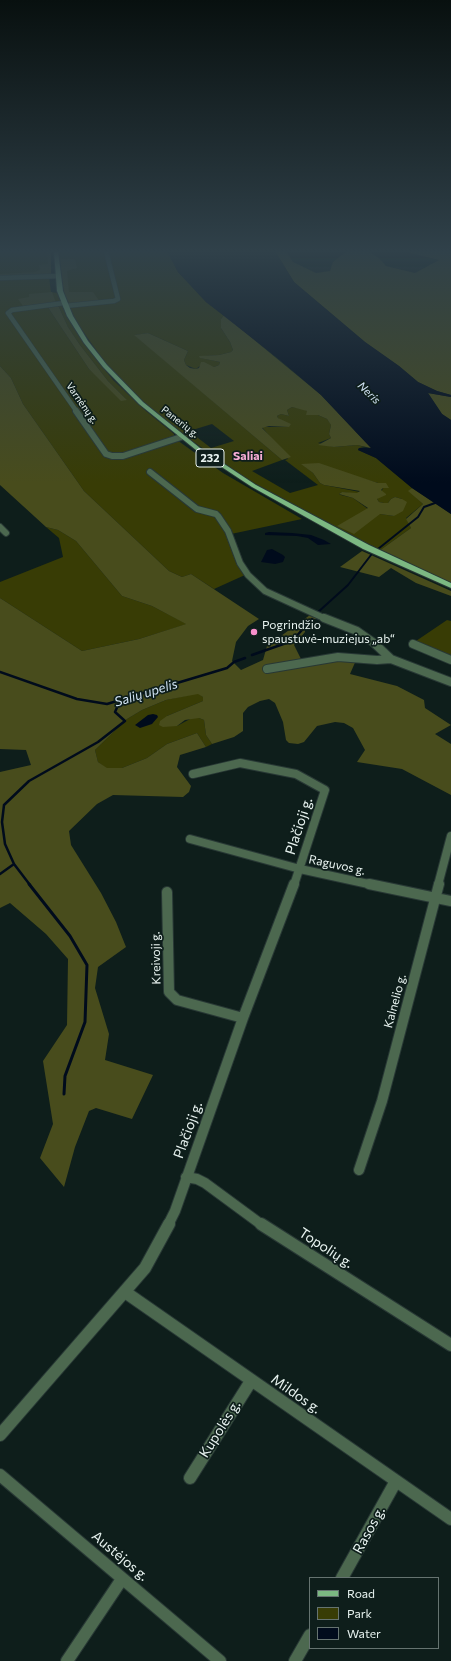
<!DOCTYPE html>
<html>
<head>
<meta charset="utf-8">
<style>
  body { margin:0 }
  #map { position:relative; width:451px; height:1661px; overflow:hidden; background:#0e1e1b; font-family:Commissioner,sans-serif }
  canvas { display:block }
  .legend { position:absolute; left:309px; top:1577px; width:130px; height:72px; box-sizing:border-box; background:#0e1e1b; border:1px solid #657370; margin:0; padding:5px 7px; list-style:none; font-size:12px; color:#e8f3f0 }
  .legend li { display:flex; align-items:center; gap:8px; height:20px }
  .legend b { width:20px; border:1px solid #657370 }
</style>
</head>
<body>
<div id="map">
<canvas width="451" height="1661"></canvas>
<ul class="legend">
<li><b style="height:5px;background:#7cb882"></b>Road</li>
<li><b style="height:11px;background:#383c05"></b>Park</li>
<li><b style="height:11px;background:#000b1c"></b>Water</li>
</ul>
</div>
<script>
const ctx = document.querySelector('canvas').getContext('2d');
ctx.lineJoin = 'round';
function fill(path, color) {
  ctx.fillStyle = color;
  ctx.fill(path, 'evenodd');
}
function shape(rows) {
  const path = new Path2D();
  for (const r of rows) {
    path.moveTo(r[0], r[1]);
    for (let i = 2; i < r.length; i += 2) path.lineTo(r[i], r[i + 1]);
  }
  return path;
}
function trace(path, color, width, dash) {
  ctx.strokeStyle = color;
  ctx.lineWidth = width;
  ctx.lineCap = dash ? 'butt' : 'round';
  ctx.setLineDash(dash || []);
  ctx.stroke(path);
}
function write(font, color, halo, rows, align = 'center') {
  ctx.font = font + ' Commissioner,sans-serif';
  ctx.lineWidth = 3.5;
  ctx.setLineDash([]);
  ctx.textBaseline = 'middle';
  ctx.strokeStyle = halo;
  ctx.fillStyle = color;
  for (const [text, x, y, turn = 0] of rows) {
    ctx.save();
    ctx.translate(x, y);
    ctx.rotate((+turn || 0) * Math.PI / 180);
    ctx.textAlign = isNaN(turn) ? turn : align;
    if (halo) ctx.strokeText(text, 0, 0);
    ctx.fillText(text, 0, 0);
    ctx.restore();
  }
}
const green = shape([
  [0,251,51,251,51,276,0,278],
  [59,251,167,251,178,272,206,302,224,315,221,319,221,328,230,342,233,350,231,352,219,355,205,356,201,358,220,362,219,365,214,367,201,365,196,369,186,365,184,360,188,351,148,333,135,335,282,460,252,471,290,493,318,485,285,460,288,459,262,427,289,427,278,418,277,416,281,414,289,416,287,410,292,407,303,409,308,411,307,415,318,415,327,419,330,423,331,425,329,434,331,438,318,443,334,447,357,445,364,447,359,448,358,450,376,458,412,488,409,491,423,504,406,518,411,528,379,551,248,480,178,431,143,402,124,383,106,364,75,320,64,293],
  [212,424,234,441,211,448,189,431],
  [302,464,361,478,378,483,386,483,377,499,379,502,384,503,388,503,391,499,395,497,402,499,394,516,380,514,368,509,353,498,341,495,339,494,342,492,357,494,360,492,324,485,320,483,313,473],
  [49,277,51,292,58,293,61,303,11,309,7,311,109,457,177,440,223,473,302,519,231,534,245,575,214,589,191,574,182,577,169,571,84,491,23,404,11,378,0,366,0,279],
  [58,305,62,305,83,342,113,380,146,411,174,434,174,436,122,454,108,453,10,313,11,311,47,306,89,369,127,400,108,381,80,345,68,327],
  [46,527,58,530,76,541,122,596,152,606,187,624,139,639,82,651,0,598,0,582,63,557,59,538],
  [447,620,451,621,451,658,416,641],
  [198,693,203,697,203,701,167,716,177,726,192,718,199,718,204,720,206,735,212,744,206,747,197,733,167,744,147,758,122,768,107,769,98,762,95,750,127,719,142,710,166,700]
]);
const forest = shape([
  [47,251,51,251,51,276,0,278,0,274,35,272,40,270,39,265,48,264],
  [275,251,286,251,293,262,316,273,330,271,333,262,347,251,368,251,379,258,386,266,415,273,439,260,411,253,410,251,451,251,451,395,437,391,418,382,399,366,365,342,294,282],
  [60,259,75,259,77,268,67,271,69,292,93,292,100,302,67,305,62,282],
  [52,292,56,303,23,306,18,299,29,297,29,294],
  [58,305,68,327,80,345,108,381,127,400,121,401,89,369,47,306],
  [224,315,321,395,371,448,357,445,334,447,318,445,331,438,329,434,331,425,327,419,318,415,306,415,307,411,292,407,287,410,289,416,281,414,277,416,278,418,291,424,289,427,269,426,262,428,291,457,282,460,134,335,148,333,188,351,184,360,186,365,190,368,196,369,199,368,201,362,204,362,214,367,219,365,220,362,200,358,199,356,219,355,231,352,233,350,230,342,221,328,221,319],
  [0,366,11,378,23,404,84,491,169,571,182,577,191,574,259,619,248,626,236,642,232,661,241,670,263,660,267,646,310,615,322,619,312,619,305,627,305,632,294,645,303,663,357,658,350,674,397,686,424,700,425,708,451,725,435,734,451,744,451,795,402,769,357,762,365,750,353,728,344,723,335,722,317,726,304,742,298,744,289,743,286,740,283,722,275,703,269,699,260,701,248,707,243,713,243,731,234,737,212,744,206,735,204,720,199,718,185,720,177,726,163,727,159,725,160,721,167,716,203,701,203,697,198,694,166,700,142,710,127,719,95,750,98,762,107,768,122,768,147,758,167,744,197,733,206,747,180,755,177,767,191,786,189,792,183,797,113,795,97,804,69,831,71,845,101,893,116,922,126,947,98,967,95,988,109,1034,105,1060,153,1075,132,1119,96,1108,89,1111,75,1147,64,1187,40,1158,53,1124,43,1061,67,1025,68,959,46,934,10,903,0,908,0,772,31,765,26,750,0,749,0,598,82,651,139,639,186,624,152,606,122,596,76,541,58,530,46,527,0,485],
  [428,393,451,397,451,420,442,414],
  [319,463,378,483,386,483,389,488,383,488,381,490,386,494,386,495,377,499,379,502,384,503,388,503,391,499,395,497,402,499,407,502,403,511,394,516,380,514,354,534,337,526,368,508,353,498,339,494,342,492,357,493,360,491,324,485,320,483,313,473,301,464],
  [412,488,451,514,451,583,379,551,411,528,406,519,423,504,408,491],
  [362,551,451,591,451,596,416,583,391,568,379,577,340,567]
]);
const water = shape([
  [167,251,275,251,294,282,365,342,399,366,418,382,437,391,451,395,451,397,428,393,442,414,451,420,451,514,412,488,376,458,358,450,359,448,371,448,321,395,280,360,206,302,178,272],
  [269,532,292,533,311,535,324,540,331,544,318,545,308,538,297,536,265,535,265,533],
  [272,549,283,555,285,557,283,562,275,564,261,562,267,550],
  [153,714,157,715,158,717,152,724,140,728,135,725,148,715]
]);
const streamFar2 = shape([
  [378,549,418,517,424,507,435,503],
  [317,613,348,585,371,555]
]);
const streamFar1 = shape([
  [252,655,292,641,312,619],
  [0,672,77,699,107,704,227,668,234,662,245,658],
  [0,874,14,864],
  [30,885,14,864,5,844,2,822,4,805,29,781,98,742,125,721,115,712,120,701]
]);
const stream = shape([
  [29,884,70,936,87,965,85,1022,65,1076,64,1094]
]);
const streetFar4 = shape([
  [0,278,58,276],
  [64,303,12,310,8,313,77,412],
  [65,306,114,301,118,299,106,251]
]);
const streetFar3 = shape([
  [76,411,106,454,112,456,123,456,181,437],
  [150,472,197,509,216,514,218,516,228,531,240,563,248,575,265,591,326,619],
  [0,527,6,533]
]);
const streetFar2 = shape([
  [324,618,357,631,374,643,391,659,451,682],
  [413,644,451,660],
  [267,669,338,657,377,660,391,659],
  [193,774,240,763,296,774,325,790,294,885],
  [190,839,300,869,373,885],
  [438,885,451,836]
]);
const streetFar1 = shape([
  [369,884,451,901],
  [167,892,169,992,177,1000,243,1018],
  [359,1170,382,1101,439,884],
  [186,1177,197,1179,205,1183,262,1225],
  [168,1225,175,1211,243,1018,294,884]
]);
const street = shape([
  [261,1224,451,1345],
  [125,1292,451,1519],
  [0,1435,145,1268,169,1224],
  [0,1475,220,1661],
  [190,1478,251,1381],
  [342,1578,396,1481],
  [67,1661,122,1579],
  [295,1661,310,1635]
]);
const primary = shape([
  [54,251,58,251,63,291,73,316,88,341,107,365,143,402,200,448,256,485,369,545,451,583,451,588,363,549,252,487,196,450,139,404,103,367,84,343,67,316,57,291,54,251]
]);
const markers = [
  [254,632,4,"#f890cc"]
];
const farStreetnames = [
  ["Varnėnų g.",82,403,55],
  ["Panerių g.",180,422,38]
];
const farWaternames = [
  ["Neris",369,393,44]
];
const shields = [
  [210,458,28]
];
const shieldNames = [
  ["232",210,458]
];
const farQuarternames = [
  ["Saliai",248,456]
];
const poiNames = [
  ["Pogrindžio",262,625],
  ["spaustuvė-muziejus „ab“",262,639]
];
const streetNames = [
  ["Raguvos g.",337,865,12],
  ["Kreivoji g.",156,958,-91],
  ["Kalnelio g.",395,1001,-75]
];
const waterNames = [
  ["Salių upelis",146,693,-17]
];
const nearStreetnames = [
  ["Plačioji g.",299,826,-72],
  ["Plačioji g.",188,1130,-70],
  ["Topolių g.",326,1248,33],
  ["Mildos g.",296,1394,35],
  ["Kupolės g.",220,1429,-58],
  ["Rasos g.",369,1530,-61],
  ["Austėjos g.",120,1556,40]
];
fill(green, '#383c05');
fill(forest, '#484c1c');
fill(water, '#000b1c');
trace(streamFar2, '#000b1c', 2);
trace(streamFar1, '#000b1c', 2.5);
trace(stream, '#000b1c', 3);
trace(streetFar4, '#283835', 5.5);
trace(streetFar3, '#283835', 8);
trace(streetFar2, '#283835', 10);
trace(streetFar1, '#283835', 12);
trace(street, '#283835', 14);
trace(primary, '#283835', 2);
trace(streetFar4, '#4c684f', 4.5);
trace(streetFar3, '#4c684f', 6);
trace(streetFar2, '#4c684f', 8);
trace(streetFar1, '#4c684f', 10);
trace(street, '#4c684f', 12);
fill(primary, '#7cb882');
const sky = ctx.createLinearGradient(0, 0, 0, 483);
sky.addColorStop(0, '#08100f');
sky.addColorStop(0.52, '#30414a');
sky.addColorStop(1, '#30414a00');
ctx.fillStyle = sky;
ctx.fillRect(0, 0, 451, 483);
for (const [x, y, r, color] of markers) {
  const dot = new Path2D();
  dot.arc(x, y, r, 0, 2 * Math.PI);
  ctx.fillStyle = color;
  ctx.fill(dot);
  trace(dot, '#0e1e1b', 1.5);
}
write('10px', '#e8f3f0', '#0e1e1b', farStreetnames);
write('italic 11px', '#d1e3f3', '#0e1e1b', farWaternames);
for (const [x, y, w] of shields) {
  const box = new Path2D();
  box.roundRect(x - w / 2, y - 9, w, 18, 3);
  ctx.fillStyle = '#0e1e1b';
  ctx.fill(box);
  trace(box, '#e8f3f0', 1);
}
write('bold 11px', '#e8f3f0', null, shieldNames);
write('bold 12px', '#f7add6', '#0e1e1b', farQuarternames);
write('12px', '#e8f3f0', '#0e1e1b', poiNames, 'left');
write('12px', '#e8f3f0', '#0e1e1b', streetNames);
write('italic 13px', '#d1e3f3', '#0e1e1b', waterNames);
write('14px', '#e8f3f0', '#0e1e1b', nearStreetnames);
</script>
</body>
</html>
